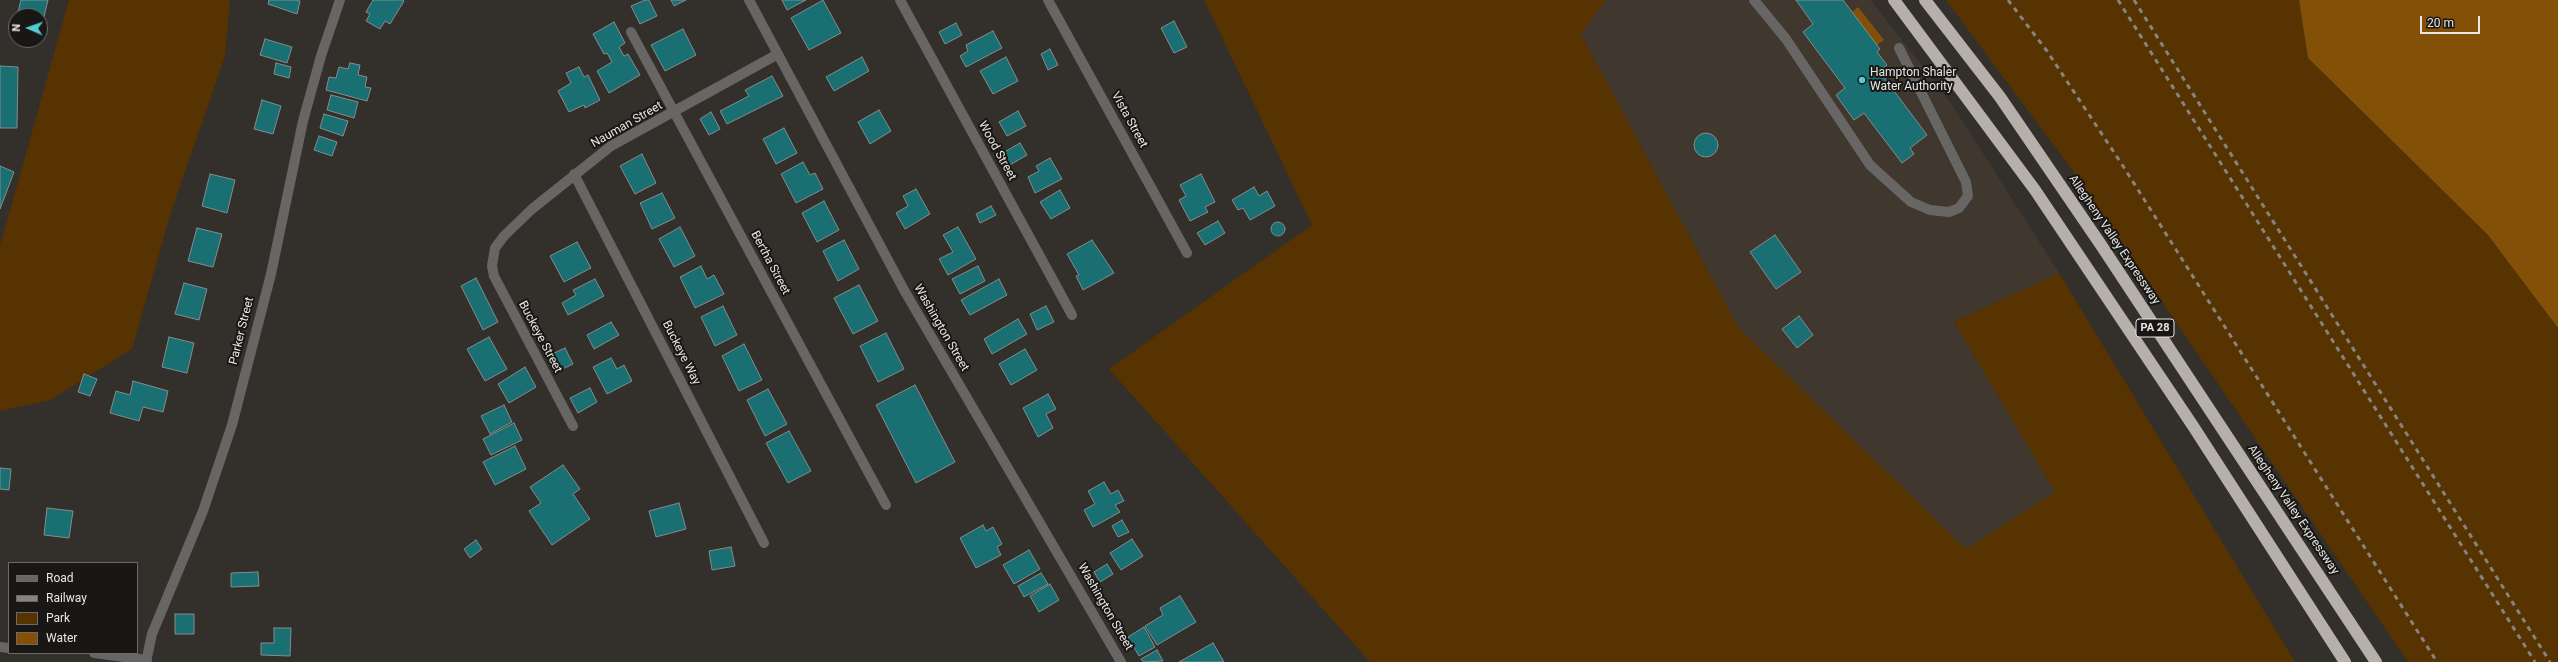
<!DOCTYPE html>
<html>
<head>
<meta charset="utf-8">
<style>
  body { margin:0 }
  #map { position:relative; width:2558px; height:662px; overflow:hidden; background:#332f2b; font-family:Roboto,sans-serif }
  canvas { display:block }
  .legend { position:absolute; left:8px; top:562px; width:130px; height:92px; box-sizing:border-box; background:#191715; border:1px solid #6c6a67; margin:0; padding:5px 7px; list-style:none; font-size:12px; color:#e8e6e3 }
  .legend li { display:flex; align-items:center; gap:8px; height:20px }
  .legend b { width:20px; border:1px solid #6c6a67 }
  .north { position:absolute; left:8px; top:8px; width:40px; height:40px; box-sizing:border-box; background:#191715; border:1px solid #6c6a67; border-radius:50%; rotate:272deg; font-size:11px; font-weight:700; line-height:16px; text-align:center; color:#e8e6e3 }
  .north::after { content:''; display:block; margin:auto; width:14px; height:18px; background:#51ccd1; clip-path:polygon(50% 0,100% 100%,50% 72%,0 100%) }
  .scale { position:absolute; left:2420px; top:16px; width:60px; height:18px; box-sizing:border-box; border:2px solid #e8e6e3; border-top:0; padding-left:5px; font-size:12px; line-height:14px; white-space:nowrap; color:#e8e6e3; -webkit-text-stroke:3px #191715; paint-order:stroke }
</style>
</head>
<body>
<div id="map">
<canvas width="2558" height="662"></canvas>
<ul class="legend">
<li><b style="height:5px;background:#686664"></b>Road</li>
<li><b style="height:5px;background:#878380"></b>Railway</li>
<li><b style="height:11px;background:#573301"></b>Park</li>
<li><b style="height:11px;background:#835008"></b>Water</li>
</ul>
<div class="north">N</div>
<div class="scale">20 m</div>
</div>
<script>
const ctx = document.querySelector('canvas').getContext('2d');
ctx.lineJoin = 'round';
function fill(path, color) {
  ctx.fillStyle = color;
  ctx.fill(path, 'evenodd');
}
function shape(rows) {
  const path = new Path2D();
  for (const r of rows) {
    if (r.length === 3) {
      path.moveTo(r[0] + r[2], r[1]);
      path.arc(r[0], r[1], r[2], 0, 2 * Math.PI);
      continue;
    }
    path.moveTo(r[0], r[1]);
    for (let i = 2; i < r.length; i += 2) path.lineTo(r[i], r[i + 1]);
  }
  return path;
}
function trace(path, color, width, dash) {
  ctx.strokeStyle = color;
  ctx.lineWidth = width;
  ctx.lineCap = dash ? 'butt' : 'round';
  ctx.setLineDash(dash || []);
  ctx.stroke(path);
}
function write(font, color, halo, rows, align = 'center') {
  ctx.font = font + ' Roboto,sans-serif';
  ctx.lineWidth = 4;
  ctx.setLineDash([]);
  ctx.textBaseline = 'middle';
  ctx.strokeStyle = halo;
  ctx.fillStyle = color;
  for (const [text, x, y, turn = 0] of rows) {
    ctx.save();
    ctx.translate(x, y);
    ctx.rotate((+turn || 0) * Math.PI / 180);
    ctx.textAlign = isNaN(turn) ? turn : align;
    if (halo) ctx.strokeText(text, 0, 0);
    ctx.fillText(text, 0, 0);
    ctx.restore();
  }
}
const built = shape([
  [1606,0,1871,0,1951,103,2059,273,1954,322,2055,492,1966,549,1738,327,1581,34]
]);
const green = shape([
  [69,0,230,0,225,56,170,215,132,349,50,400,0,411,0,246],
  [1204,0,1606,0,1581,34,1738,327,1966,549,2055,492,1954,322,2059,273,2295,662,1370,662,1109,369,1312,225],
  [1946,0,2299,0,2308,58,2488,235,2558,328,2558,662,2408,662,2070,167]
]);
const water = shape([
  [2299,0,2558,0,2558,328,2488,235,2308,58],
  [1858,7,1884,40,1877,45,1852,12]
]);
const building = shape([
  [21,0,48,0,41,29,40,16,17,16,21,0],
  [269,0,296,0,300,1,297,14,268,4,269,0],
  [373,0,403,0,404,1,390,24,385,21,380,29,366,21,370,14,366,12,373,0],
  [645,0,649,0,657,16,640,24,631,6,645,0],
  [671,0,686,0,674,6,671,0],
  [782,0,806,0,787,10,782,0],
  [823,0,841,33,809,50,791,18,823,0],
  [1796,0,1843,0,1880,49,1877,52,1887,65,1879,71,1927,135,1910,148,1914,154,1902,163,1864,113,1854,120,1836,95,1845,88,1803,32,1813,24,1796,0],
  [1174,21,1187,47,1174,53,1161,28,1174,21],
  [614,22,625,43,619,47,624,56,628,54,640,75,609,93,597,71,612,62,607,53,604,54,593,34,614,22],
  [956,23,962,35,945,44,939,32,956,23],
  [683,29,696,55,665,71,651,45,683,29],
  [993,31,1002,48,966,67,960,56,968,51,966,45,993,31],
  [265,39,292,47,287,63,260,55,265,39],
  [1050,49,1058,65,1048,70,1041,54,1050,49],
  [862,57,869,71,834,91,826,77,862,57],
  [1006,57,1018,81,993,94,980,71,1006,57],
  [276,63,291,67,289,78,274,74,276,63],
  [350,63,360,65,358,75,367,77,365,87,371,88,367,101,326,90,329,77,336,78,339,67,348,69,350,63],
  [0,66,18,67,17,128,0,128,0,66],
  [579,67,584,77,588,75,600,100,585,108,584,105,569,112,558,91,571,83,566,73,579,67],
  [772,76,783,96,727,124,720,111,749,96,745,90,772,76],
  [331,95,358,102,354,118,327,110,331,95],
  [262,100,281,106,273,134,254,129,262,100],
  [879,110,891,131,870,144,858,122,879,110],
  [1018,111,1026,126,1007,136,999,122,1018,111],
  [711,112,720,129,709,135,700,119,711,112],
  [324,114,348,121,343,136,320,128,324,114],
  [784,128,797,153,776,164,763,139,784,128],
  [1706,145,12],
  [319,136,337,142,332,156,314,150,319,136],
  [1020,143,1027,155,1008,166,1001,154,1020,143],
  [642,154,656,183,635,194,620,166,642,154],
  [1050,158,1062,179,1035,193,1028,177,1039,171,1036,166,1050,158],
  [803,162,810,175,815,173,823,189,796,203,781,174,803,162],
  [0,166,14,172,0,209,0,166],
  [210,174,235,180,227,213,202,206,210,174],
  [1201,174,1215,202,1205,207,1208,212,1190,221,1179,200,1186,196,1180,185,1201,174],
  [1254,187,1259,196,1267,191,1275,206,1250,220,1243,208,1238,210,1232,200,1254,187],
  [916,189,930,214,905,229,896,213,908,206,903,196,916,189],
  [1060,190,1070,208,1051,219,1040,202,1060,190],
  [662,193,675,218,652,229,640,203,662,193],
  [824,201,839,230,817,242,802,213,824,201],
  [991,206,996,215,980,223,976,214,991,206],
  [1218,221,1225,233,1205,245,1197,233,1218,221],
  [1278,229,7],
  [680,227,695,256,674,267,659,239,680,227],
  [958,227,976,259,948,275,939,259,953,252,943,235,958,227],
  [197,228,222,234,213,267,188,261,197,228],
  [1775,235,1801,272,1776,289,1750,252,1775,235],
  [844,240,859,269,838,281,823,251,844,240],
  [1092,240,1114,273,1083,290,1076,276,1079,275,1067,254,1092,240],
  [577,242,591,268,564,282,550,256,577,242],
  [701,266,707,279,714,275,724,294,695,308,680,277,701,266],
  [978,266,985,281,960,294,952,279,978,266],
  [476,278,498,322,483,330,461,286,476,278],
  [595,279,604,296,568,315,562,303,576,295,573,290,595,279],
  [999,279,1007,295,970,315,961,300,999,279],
  [184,283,207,289,199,320,175,314,184,283],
  [859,285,878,321,853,334,834,298,859,285],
  [723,306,737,335,715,346,701,317,723,306],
  [1046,306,1054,322,1037,330,1030,314,1046,306],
  [1799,316,1813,335,1797,348,1782,329,1799,316],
  [1018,319,1027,334,992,354,984,339,1018,319],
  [611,322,619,335,594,349,587,335,611,322],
  [886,333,904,369,878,382,860,346,886,333],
  [169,337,194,343,187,373,162,367,169,337],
  [489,337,507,369,485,381,467,349,489,337],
  [744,344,762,380,739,391,722,356,744,344],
  [565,348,573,364,556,372,548,356,565,348],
  [1025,349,1037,370,1011,385,999,364,1025,349],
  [611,358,617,369,624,365,632,381,607,394,593,367,611,358],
  [525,367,536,387,509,403,498,384,525,367],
  [84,374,97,379,90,396,78,392,84,374],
  [133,381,168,391,163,412,143,407,139,421,110,413,116,391,130,395,133,381],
  [915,385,955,462,916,483,876,405,915,385],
  [590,388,597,402,578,413,570,398,590,388],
  [768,389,787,424,765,436,747,400,768,389],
  [1048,394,1056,409,1046,414,1053,428,1038,437,1023,408,1048,394],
  [504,405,512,422,490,434,481,416,504,405],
  [514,423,522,440,491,455,483,439,514,423],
  [789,431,811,471,788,483,766,443,789,431],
  [515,446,526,469,495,485,483,462,515,446],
  [563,465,580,489,573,494,590,519,552,545,529,511,541,503,530,487,563,465],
  [0,468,11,469,9,490,0,489,0,468],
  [1104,482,1111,494,1118,490,1124,501,1115,505,1120,512,1093,527,1084,510,1095,504,1088,491,1104,482],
  [679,503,686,529,656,537,649,511,679,503],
  [47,508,73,511,69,538,44,535,47,508],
  [1122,520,1129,532,1118,537,1112,526,1122,520],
  [983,525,986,531,993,527,1002,544,997,547,1001,555,976,568,960,538,983,525],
  [1132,539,1143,556,1121,570,1110,553,1132,539],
  [476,540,482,549,470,558,464,549,476,540],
  [731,547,735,566,712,570,709,551,731,547],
  [1029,550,1040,569,1014,584,1003,565,1029,550],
  [1107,564,1113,574,1100,582,1094,572,1107,564],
  [258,572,259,586,231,587,231,573,258,572],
  [1041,573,1048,584,1024,597,1018,586,1041,573],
  [1050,584,1059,600,1039,612,1030,596,1050,584],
  [1180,596,1196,622,1157,645,1145,626,1163,615,1160,608,1180,596],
  [175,614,194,614,194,634,175,634,175,614],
  [1144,627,1155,647,1139,656,1128,637,1144,627],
  [274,628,291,628,290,656,261,655,261,643,274,643,274,628],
  [1213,643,1224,662,1179,662,1213,643],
  [1157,650,1163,661,1143,662,1141,659,1157,650]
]);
const minor = shape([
  [749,0,904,290,1121,662],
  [900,0,1072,315],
  [1048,0,1187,253],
  [1754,0,1786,39,1870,165,1911,202,1930,210,1949,212,1959,208,1968,196,1966,182,1899,48],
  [631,32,886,505],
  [574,174,764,543],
  [573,426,494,276,492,266,495,248,504,236,532,209,611,146,778,54],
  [0,647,9,648],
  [94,653,147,660],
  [146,662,152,634,203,511,232,425,271,274,303,121,321,56,340,0]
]);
const highway = shape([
  [1894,0,2035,190,2193,426,2345,662],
  [1925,0,2000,97,2101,245,2376,662]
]);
const rail = shape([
  [2008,0,2047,51,2123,166,2437,662],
  [2118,0,2535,662],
  [2134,0,2550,662]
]);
const markers = [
  [1862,80,4,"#51ccd1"]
];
const shields = [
  [2155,328,38]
];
const shieldNames = [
  ["PA 28",2155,328]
];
const poiNames = [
  ["Hampton Shaler",1870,73],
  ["Water Authority",1870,87]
];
const streetNames = [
  ["Vista Street",1129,120,61],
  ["Nauman Street",627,125,-30],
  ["Wood Street",997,151,61],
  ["Allegheny Valley Expressway",2114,240,56],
  ["Bertha Street",770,263,62],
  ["Washington Street",941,328,60],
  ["Parker Street",242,331,-76],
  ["Buckeye Street",540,337,62],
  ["Buckeye Way",681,353,63],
  ["Allegheny Valley Expressway",2293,510,56],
  ["Washington Street",1105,607,60]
];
fill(built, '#40372e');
fill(green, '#573301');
fill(water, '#835008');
fill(building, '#196f72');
trace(building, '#858d8e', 1);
trace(minor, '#686664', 10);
trace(highway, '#b5b0aa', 12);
trace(rail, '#878380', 3, [5, 5]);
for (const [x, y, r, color] of markers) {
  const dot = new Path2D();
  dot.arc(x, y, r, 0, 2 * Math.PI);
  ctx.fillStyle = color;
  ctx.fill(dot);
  trace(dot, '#191715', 1.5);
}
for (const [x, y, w] of shields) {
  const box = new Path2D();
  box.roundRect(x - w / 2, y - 9, w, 18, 3);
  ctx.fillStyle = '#191715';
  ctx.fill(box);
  trace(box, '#e8e6e3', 1);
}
write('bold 11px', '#e8e6e3', null, shieldNames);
write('12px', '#e8e6e3', '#191715', poiNames, 'left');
write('12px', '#e8e6e3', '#191715', streetNames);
</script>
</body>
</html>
